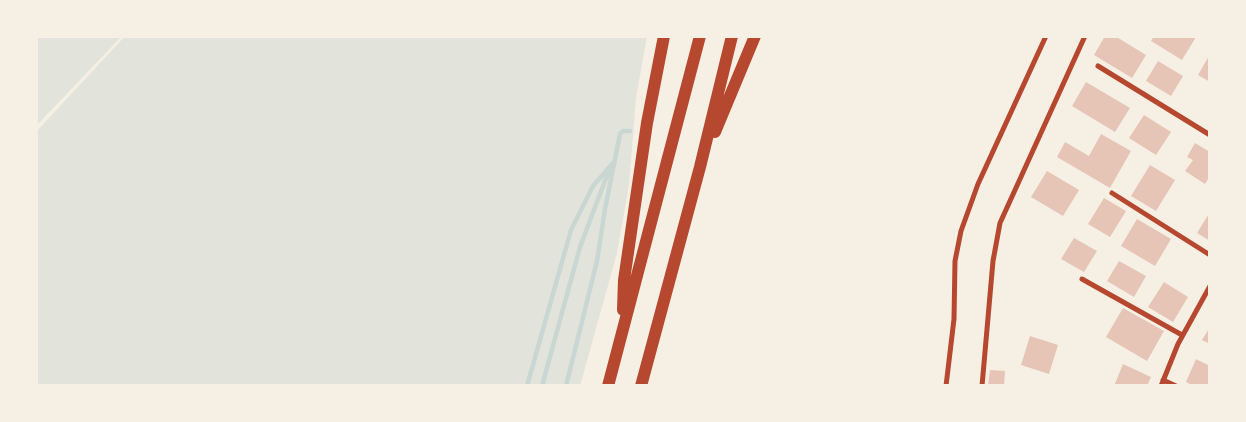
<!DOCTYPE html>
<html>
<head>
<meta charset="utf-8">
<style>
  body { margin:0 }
  #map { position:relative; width:1246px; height:422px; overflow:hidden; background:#f6efe4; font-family:Merriweather,serif }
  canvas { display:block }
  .frame { position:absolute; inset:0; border:38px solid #f6efe4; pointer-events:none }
</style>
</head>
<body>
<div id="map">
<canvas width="1246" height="422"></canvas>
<div class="frame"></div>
</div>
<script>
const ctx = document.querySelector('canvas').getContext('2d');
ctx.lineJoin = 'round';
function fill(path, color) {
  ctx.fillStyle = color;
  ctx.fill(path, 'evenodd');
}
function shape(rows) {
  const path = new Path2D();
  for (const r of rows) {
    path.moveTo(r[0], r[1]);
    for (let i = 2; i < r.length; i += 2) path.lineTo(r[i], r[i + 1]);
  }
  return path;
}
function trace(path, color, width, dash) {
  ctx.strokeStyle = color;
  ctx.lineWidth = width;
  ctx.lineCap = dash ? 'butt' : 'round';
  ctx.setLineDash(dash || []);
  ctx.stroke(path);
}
const green = shape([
  [36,36,122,36,36,126],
  [125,36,647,36,636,98,629,185,617,253,580,386,36,386,36,132]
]);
const stream = shape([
  [527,386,571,230,593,186,614,162],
  [542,386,580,247,606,178,612,171],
  [566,386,597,261,605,209,620,134,623,131,630,131]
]);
const building = shape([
  [1105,36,1115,36,1146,55,1132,78,1094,55],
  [1154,36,1194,36,1196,37,1182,60,1151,41],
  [1210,54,1210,82,1198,75],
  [1158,61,1183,76,1171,96,1146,81],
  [1086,82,1130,108,1115,132,1072,106],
  [1144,115,1171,132,1156,155,1129,138],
  [1101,134,1131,151,1110,188,1057,157,1065,142,1089,156],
  [1195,143,1210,152,1210,176,1205,184,1185,171,1193,160,1187,157],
  [1150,165,1175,180,1156,211,1131,196],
  [1047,171,1079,190,1063,216,1031,197],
  [1104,198,1126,211,1110,237,1088,224],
  [1210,212,1210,241,1197,233],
  [1137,219,1171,239,1155,266,1121,246],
  [1074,238,1097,251,1084,272,1061,259],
  [1119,261,1146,276,1134,297,1107,281],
  [1164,282,1188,297,1173,322,1148,307],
  [1123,308,1164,331,1147,361,1106,337],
  [1210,327,1210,344,1202,340],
  [1030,336,1058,345,1049,374,1021,365],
  [1196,359,1210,366,1210,386,1194,386,1186,382],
  [1123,364,1151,377,1147,386,1114,386],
  [990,370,1005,371,1004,386,988,386]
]);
const minor = shape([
  [1098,66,1210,135],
  [1112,193,1210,255],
  [1082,279,1182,335],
  [1163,380,1176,386],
  [946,386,954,319,955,261,961,231,978,184,1046,36],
  [982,386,993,261,1000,223,1085,36],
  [1161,386,1178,344,1210,286]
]);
const motorway = shape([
  [715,132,755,36],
  [623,310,624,280,647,123,664,36],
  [608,386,700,36],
  [641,386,700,167,732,36]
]);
fill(green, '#e2e4dc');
trace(stream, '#c9d6d2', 4.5);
fill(building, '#e6c5b7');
trace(minor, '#b5482f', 5);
trace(motorway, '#b5482f', 12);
</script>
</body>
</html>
